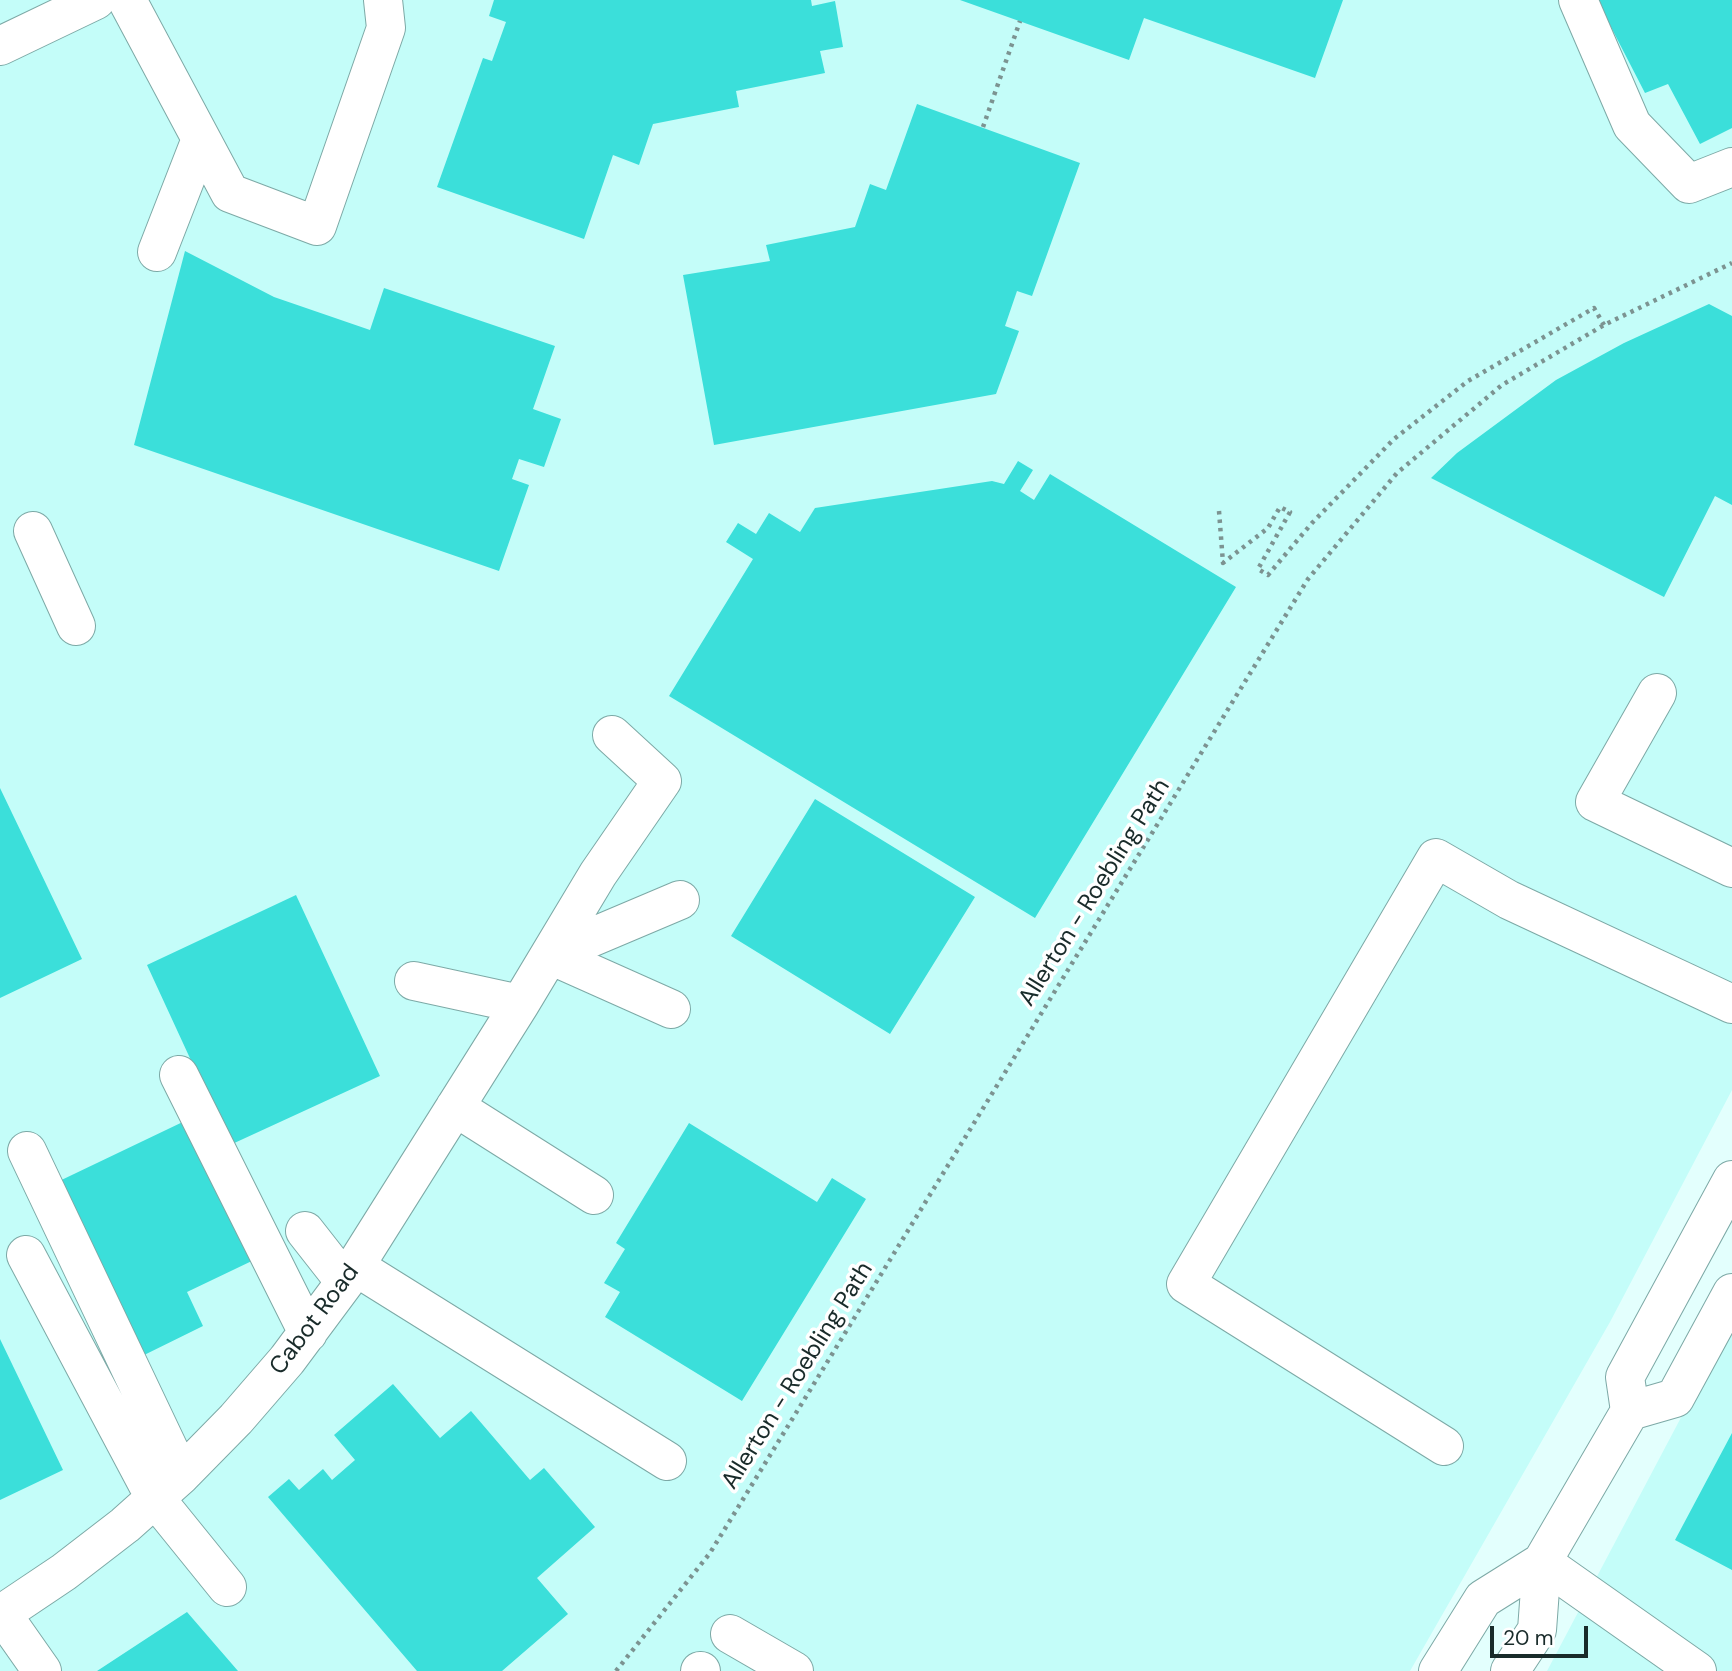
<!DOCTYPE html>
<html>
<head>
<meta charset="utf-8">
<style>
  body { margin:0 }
  #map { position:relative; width:1732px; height:1671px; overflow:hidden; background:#e3fffd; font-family:"DM Sans",sans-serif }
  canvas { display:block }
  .scale { position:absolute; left:1490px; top:1626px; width:98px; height:32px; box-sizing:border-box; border:4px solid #192b2a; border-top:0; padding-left:9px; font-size:21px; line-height:24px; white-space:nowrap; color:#192b2a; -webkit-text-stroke:5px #fff; paint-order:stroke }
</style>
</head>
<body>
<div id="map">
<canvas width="1732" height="1671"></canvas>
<div class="scale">20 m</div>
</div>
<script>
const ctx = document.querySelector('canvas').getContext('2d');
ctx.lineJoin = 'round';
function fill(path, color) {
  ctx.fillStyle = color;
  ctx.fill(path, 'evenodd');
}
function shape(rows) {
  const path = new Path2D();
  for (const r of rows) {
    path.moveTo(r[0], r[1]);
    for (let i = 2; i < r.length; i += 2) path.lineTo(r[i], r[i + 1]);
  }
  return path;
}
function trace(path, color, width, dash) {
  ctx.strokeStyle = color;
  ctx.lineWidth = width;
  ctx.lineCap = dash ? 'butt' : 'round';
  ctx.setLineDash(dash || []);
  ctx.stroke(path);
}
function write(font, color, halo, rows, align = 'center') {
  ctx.font = font + ' "DM Sans",sans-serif';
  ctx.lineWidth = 7;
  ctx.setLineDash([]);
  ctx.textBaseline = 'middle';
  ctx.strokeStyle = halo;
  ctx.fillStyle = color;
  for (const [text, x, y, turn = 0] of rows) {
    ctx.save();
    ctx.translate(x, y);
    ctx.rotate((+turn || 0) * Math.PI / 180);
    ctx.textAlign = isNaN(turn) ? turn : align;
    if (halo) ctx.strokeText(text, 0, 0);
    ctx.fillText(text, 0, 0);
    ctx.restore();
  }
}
const built = shape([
  [0,0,1732,0,1732,1090,1610,1322,1410,1671,0,1671],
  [1732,1321,1732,1671,1547,1671]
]);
const building = shape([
  [494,0,811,0,812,6,835,1,843,47,820,51,825,73,736,91,739,107,653,124,639,165,613,155,584,239,437,187,483,58,492,61,506,22,489,16],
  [960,0,1343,0,1315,78,1144,18,1129,60],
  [1597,0,1732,0,1732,128,1700,144,1668,84,1645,93],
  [917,104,1080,163,1032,296,1017,291,1005,326,1019,331,996,394,714,445,683,275,770,261,766,245,855,227,870,184,886,190],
  [185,251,274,297,370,330,384,288,555,346,533,409,561,419,544,467,519,459,512,479,529,485,499,571,134,445],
  [1709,304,1732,316,1732,505,1715,496,1664,597,1431,478,1457,453,1556,380,1624,343],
  [1018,461,1033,470,1020,491,1034,500,1050,474,1236,587,1035,918,669,696,753,559,726,542,738,523,756,534,769,513,800,532,815,508,992,481,1004,484],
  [0,788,82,959,0,998],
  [815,799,975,897,890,1034,731,936],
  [296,895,380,1076,230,1145,147,965],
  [189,1119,256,1259,187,1292,203,1326,134,1360,51,1185],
  [689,1123,817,1202,832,1178,866,1199,742,1401,605,1317,620,1292,604,1283,625,1249,616,1243],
  [0,1339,63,1470,0,1500],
  [393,1384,440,1438,471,1411,530,1480,544,1468,595,1527,537,1578,568,1614,502,1671,417,1671,268,1497,289,1479,299,1490,323,1469,332,1480,355,1460,334,1435],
  [1732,1433,1732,1570,1675,1540],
  [187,1612,238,1671,97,1671]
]);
const path = shape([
  [983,127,1020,21],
  [1219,511,1223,563,1268,528,1280,507,1290,512,1258,569,1268,575,1312,523,1394,439,1468,381,1594,308,1604,325],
  [616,1671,710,1553,1308,579,1397,473,1502,385,1604,325,1732,263]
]);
const minor = shape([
  [127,0,230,193,317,226,386,28,383,0],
  [1578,0,1632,125,1689,184,1732,167],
  [157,252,201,139],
  [33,531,76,626],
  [1657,693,1595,802,1732,868],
  [550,955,680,900],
  [550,955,671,1009],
  [414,981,520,1004],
  [179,1075,308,1333],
  [455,1107,594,1195],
  [27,1151,181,1475],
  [305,1231,345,1282],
  [26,1255,155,1498,227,1587],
  [356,1267,667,1461],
  [1444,1446,1186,1284,1436,858,1509,900,1732,1004],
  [1542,1562,1697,1671],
  [2,1614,42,1671],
  [0,1615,64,1572,125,1525,181,1475,236,1419,287,1360,345,1282,520,1004,598,874,662,781,612,735],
  [730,1634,794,1671],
  [700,1671,701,1671]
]);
const major = shape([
  [0,46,96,0],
  [1630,1411,1675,1398,1732,1293],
  [1438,1671,1483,1599,1542,1562],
  [1510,1671,1537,1630,1542,1562,1630,1411,1625,1377,1732,1180]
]);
const streetNames = [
  ["Allerton - Roebling Path",1095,893,-58],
  ["Cabot Road",315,1320,-53],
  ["Allerton - Roebling Path",798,1376,-58]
];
fill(built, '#c4fdf9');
fill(building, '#3bdfda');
trace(minor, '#7da9a6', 40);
trace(major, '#7da9a6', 40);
trace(path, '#7c9391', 4.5, [3.5, 5]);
trace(minor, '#fff', 38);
trace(major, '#fff', 38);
write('24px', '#192b2a', '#fff', streetNames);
</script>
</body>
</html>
